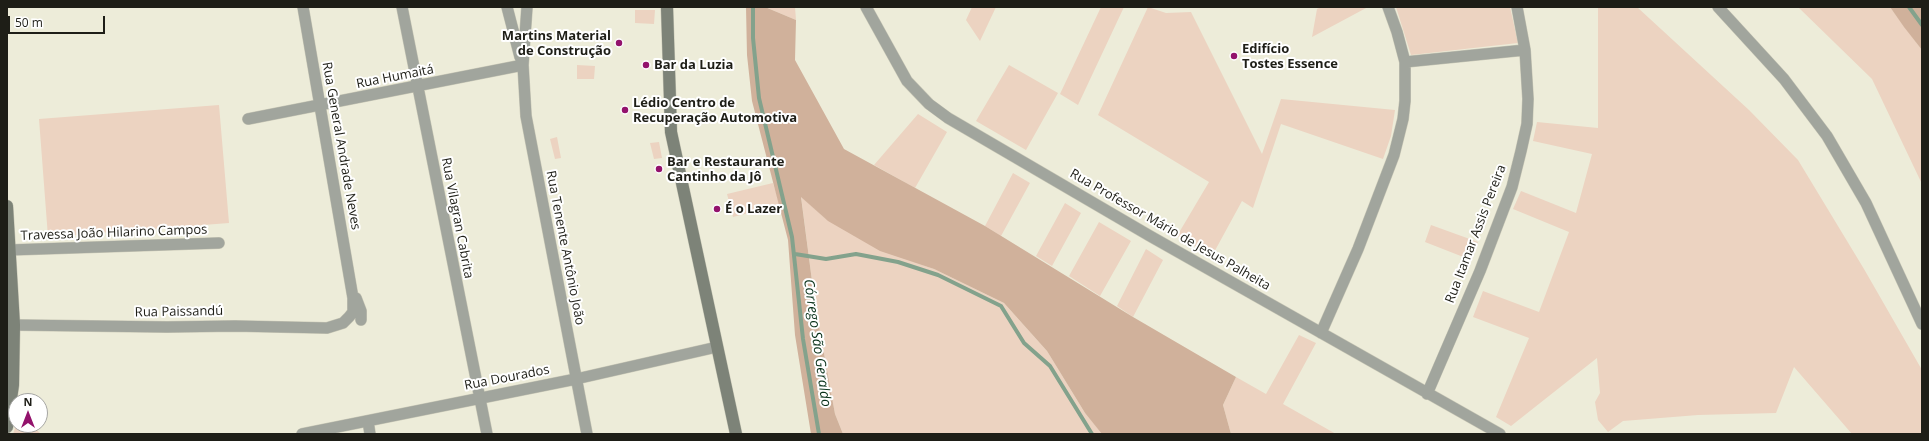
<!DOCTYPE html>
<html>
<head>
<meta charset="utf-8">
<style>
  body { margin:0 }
  #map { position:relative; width:1929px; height:441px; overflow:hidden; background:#edecd9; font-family:"Open Sans",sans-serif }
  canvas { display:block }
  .frame { position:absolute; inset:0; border:8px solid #1e1e17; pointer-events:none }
  .north { position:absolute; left:8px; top:393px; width:40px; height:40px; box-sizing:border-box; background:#fff; border:1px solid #a5a5a2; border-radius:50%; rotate:0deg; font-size:11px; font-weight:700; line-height:16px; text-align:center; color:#1e1e17 }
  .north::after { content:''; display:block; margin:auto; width:14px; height:18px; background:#93126c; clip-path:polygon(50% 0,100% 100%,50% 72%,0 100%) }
  .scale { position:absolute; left:8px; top:16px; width:97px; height:18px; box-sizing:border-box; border:2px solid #1e1e17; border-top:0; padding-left:5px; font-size:12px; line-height:14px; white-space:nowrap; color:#1e1e17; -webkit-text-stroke:3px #fff; paint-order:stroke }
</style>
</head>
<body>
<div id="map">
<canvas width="1929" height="441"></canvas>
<div class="frame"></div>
<div class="north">N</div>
<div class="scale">50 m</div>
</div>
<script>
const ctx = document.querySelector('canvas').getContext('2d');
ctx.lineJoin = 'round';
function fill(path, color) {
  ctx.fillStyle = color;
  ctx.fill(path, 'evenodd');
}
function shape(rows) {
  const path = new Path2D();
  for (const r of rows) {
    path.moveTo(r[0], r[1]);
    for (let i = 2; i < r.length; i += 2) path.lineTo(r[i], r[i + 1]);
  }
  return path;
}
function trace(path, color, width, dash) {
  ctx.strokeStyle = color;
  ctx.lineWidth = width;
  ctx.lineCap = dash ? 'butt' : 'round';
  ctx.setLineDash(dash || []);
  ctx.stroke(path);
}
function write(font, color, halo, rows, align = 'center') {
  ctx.font = font + ' "Open Sans",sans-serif';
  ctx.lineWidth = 4;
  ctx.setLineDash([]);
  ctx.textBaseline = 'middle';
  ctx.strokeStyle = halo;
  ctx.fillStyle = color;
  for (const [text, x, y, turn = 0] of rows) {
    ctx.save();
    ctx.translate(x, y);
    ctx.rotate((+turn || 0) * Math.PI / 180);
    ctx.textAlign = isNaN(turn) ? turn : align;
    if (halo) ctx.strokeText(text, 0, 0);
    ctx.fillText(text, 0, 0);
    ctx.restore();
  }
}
const green = shape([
  [765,7,795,7,796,20],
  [972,7,996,7,980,41,966,20],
  [1101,7,1124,7,1078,105,1060,94],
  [1148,7,1166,13,1191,12,1262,154,1281,99,1395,110,1391,136,1383,159,1281,124,1253,208,1242,201,1212,256,1177,236,1209,182,1098,115],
  [1321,7,1368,7,1312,37,1317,9],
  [1396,7,1510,7,1518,43,1411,55],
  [1598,7,1637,7,1749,110,1798,160,1864,269,1922,370,1922,434,1852,434,1794,367,1776,413,1698,415,1623,421,1608,432,1598,420,1595,402,1600,393,1597,358,1511,426,1496,417,1529,338,1473,317,1483,291,1539,312,1569,232,1513,209,1521,191,1576,213,1592,154,1533,141,1537,122,1598,128],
  [1798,7,1890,7,1922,50,1922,184,1872,79],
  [635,10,655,10,654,24,635,23],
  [577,65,595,66,594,79,577,79],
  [1009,65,1058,93,1026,150,976,121],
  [219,105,229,223,48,237,39,119],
  [918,114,947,132,915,188,874,165],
  [557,137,561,158,555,159,550,139],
  [659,142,662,158,654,159,650,143],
  [1013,173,1030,183,1001,236,985,226],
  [773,183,780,205,733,217,727,194],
  [801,196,825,218,876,248,934,269,1004,303,1047,351,1085,413,1103,434,843,434,835,414,815,304],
  [1065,203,1081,213,1052,266,1036,256],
  [1099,222,1131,241,1100,296,1069,276],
  [1431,225,1478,242,1471,260,1425,242],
  [1146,249,1163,260,1133,317,1117,306],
  [1299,335,1316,343,1283,404,1336,434,1231,434,1223,405,1236,377,1266,394],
  [16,425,31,425,41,434,13,434]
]);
const forest = shape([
  [746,7,765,7,796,20,795,60,844,149,985,226,1133,317,1236,377,1223,405,1231,434,1102,434,1085,413,1047,351,1004,303,934,269,880,251,828,221,801,197,815,304,835,414,843,434,811,434,795,335,788,240,752,101,747,55],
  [1890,7,1922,7,1922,50,1904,27]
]);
const stream = shape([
  [753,7,753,38,759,98,792,237,803,339,819,434],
  [1909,7,1922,25],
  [795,254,826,259,856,254,898,262,938,275,1001,306,1024,343,1050,366,1092,434]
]);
const street = shape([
  [402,7,487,434],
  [507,7,520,57],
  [527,7,523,65,526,116,587,434],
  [866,7,907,81,929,104,948,118,1150,236,1500,434],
  [1718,7,1784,79,1827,136,1866,203,1922,324],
  [1405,62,1525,50],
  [248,119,523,65],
  [9,250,219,243],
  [356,298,361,311,361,320],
  [14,325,167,327,235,326,327,328,343,323,349,317,353,312,353,298,303,7],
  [1321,333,1358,249,1394,155,1403,119,1405,101,1405,62,1397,32,1388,7],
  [1427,394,1480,271,1512,187,1521,151,1527,124,1528,99,1525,50,1517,7],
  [368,421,370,434],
  [302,434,576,379,717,347]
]);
const secondary = shape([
  [667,7,671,132,736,434],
  [7,206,14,325,13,385,7,427]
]);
const markers = [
  [619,43,4,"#93126c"],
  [1234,56,4,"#93126c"],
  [646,65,4,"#93126c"],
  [625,110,4,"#93126c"],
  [659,169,4,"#93126c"],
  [717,209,4,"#93126c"]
];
const poiNames = [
  ["Martins Material",611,36,"right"],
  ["de Construção",611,51,"right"],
  ["Edifício",1242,49],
  ["Tostes Essence",1242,64],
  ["Bar da Luzia",654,65],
  ["Lédio Centro de",633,103],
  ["Recuperação Automotiva",633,118],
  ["Bar e Restaurante",667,162],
  ["Cantinho da Jô",667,177],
  ["É o Lazer",725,209]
];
const streetNames = [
  ["Rua Humaitá",395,77,-11],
  ["Rua General Andrade Neves",341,146,80],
  ["Rua Vilagran Cabrita",457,218,79],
  ["Rua Professor Mário de Jesus Palheita",1170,230,30],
  ["Travessa João Hilarino Campos",114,233,-2],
  ["Rua Itamar Assis Pereira",1476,234,-69],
  ["Rua Tenente Antônio João",565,248,79],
  ["Rua Paissandú",179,312,-1],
  ["Rua Dourados",507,378,-11]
];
const waterNames = [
  ["Córrego São Geraldo",817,343,82]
];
fill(green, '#ecd3c1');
fill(forest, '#d0b19b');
trace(stream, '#83a28c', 4);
trace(street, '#c8c7b6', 12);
trace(secondary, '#c8c7b6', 13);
trace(street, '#a1a59d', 11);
trace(secondary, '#7d8378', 12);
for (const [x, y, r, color] of markers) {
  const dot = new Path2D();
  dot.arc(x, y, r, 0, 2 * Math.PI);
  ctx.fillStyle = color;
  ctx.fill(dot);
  trace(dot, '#fff', 1.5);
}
write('bold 13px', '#1e1e17', '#fff', poiNames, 'left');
write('13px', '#1e1e17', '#fff', streetNames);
write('italic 14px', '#09321a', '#fff', waterNames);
</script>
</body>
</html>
